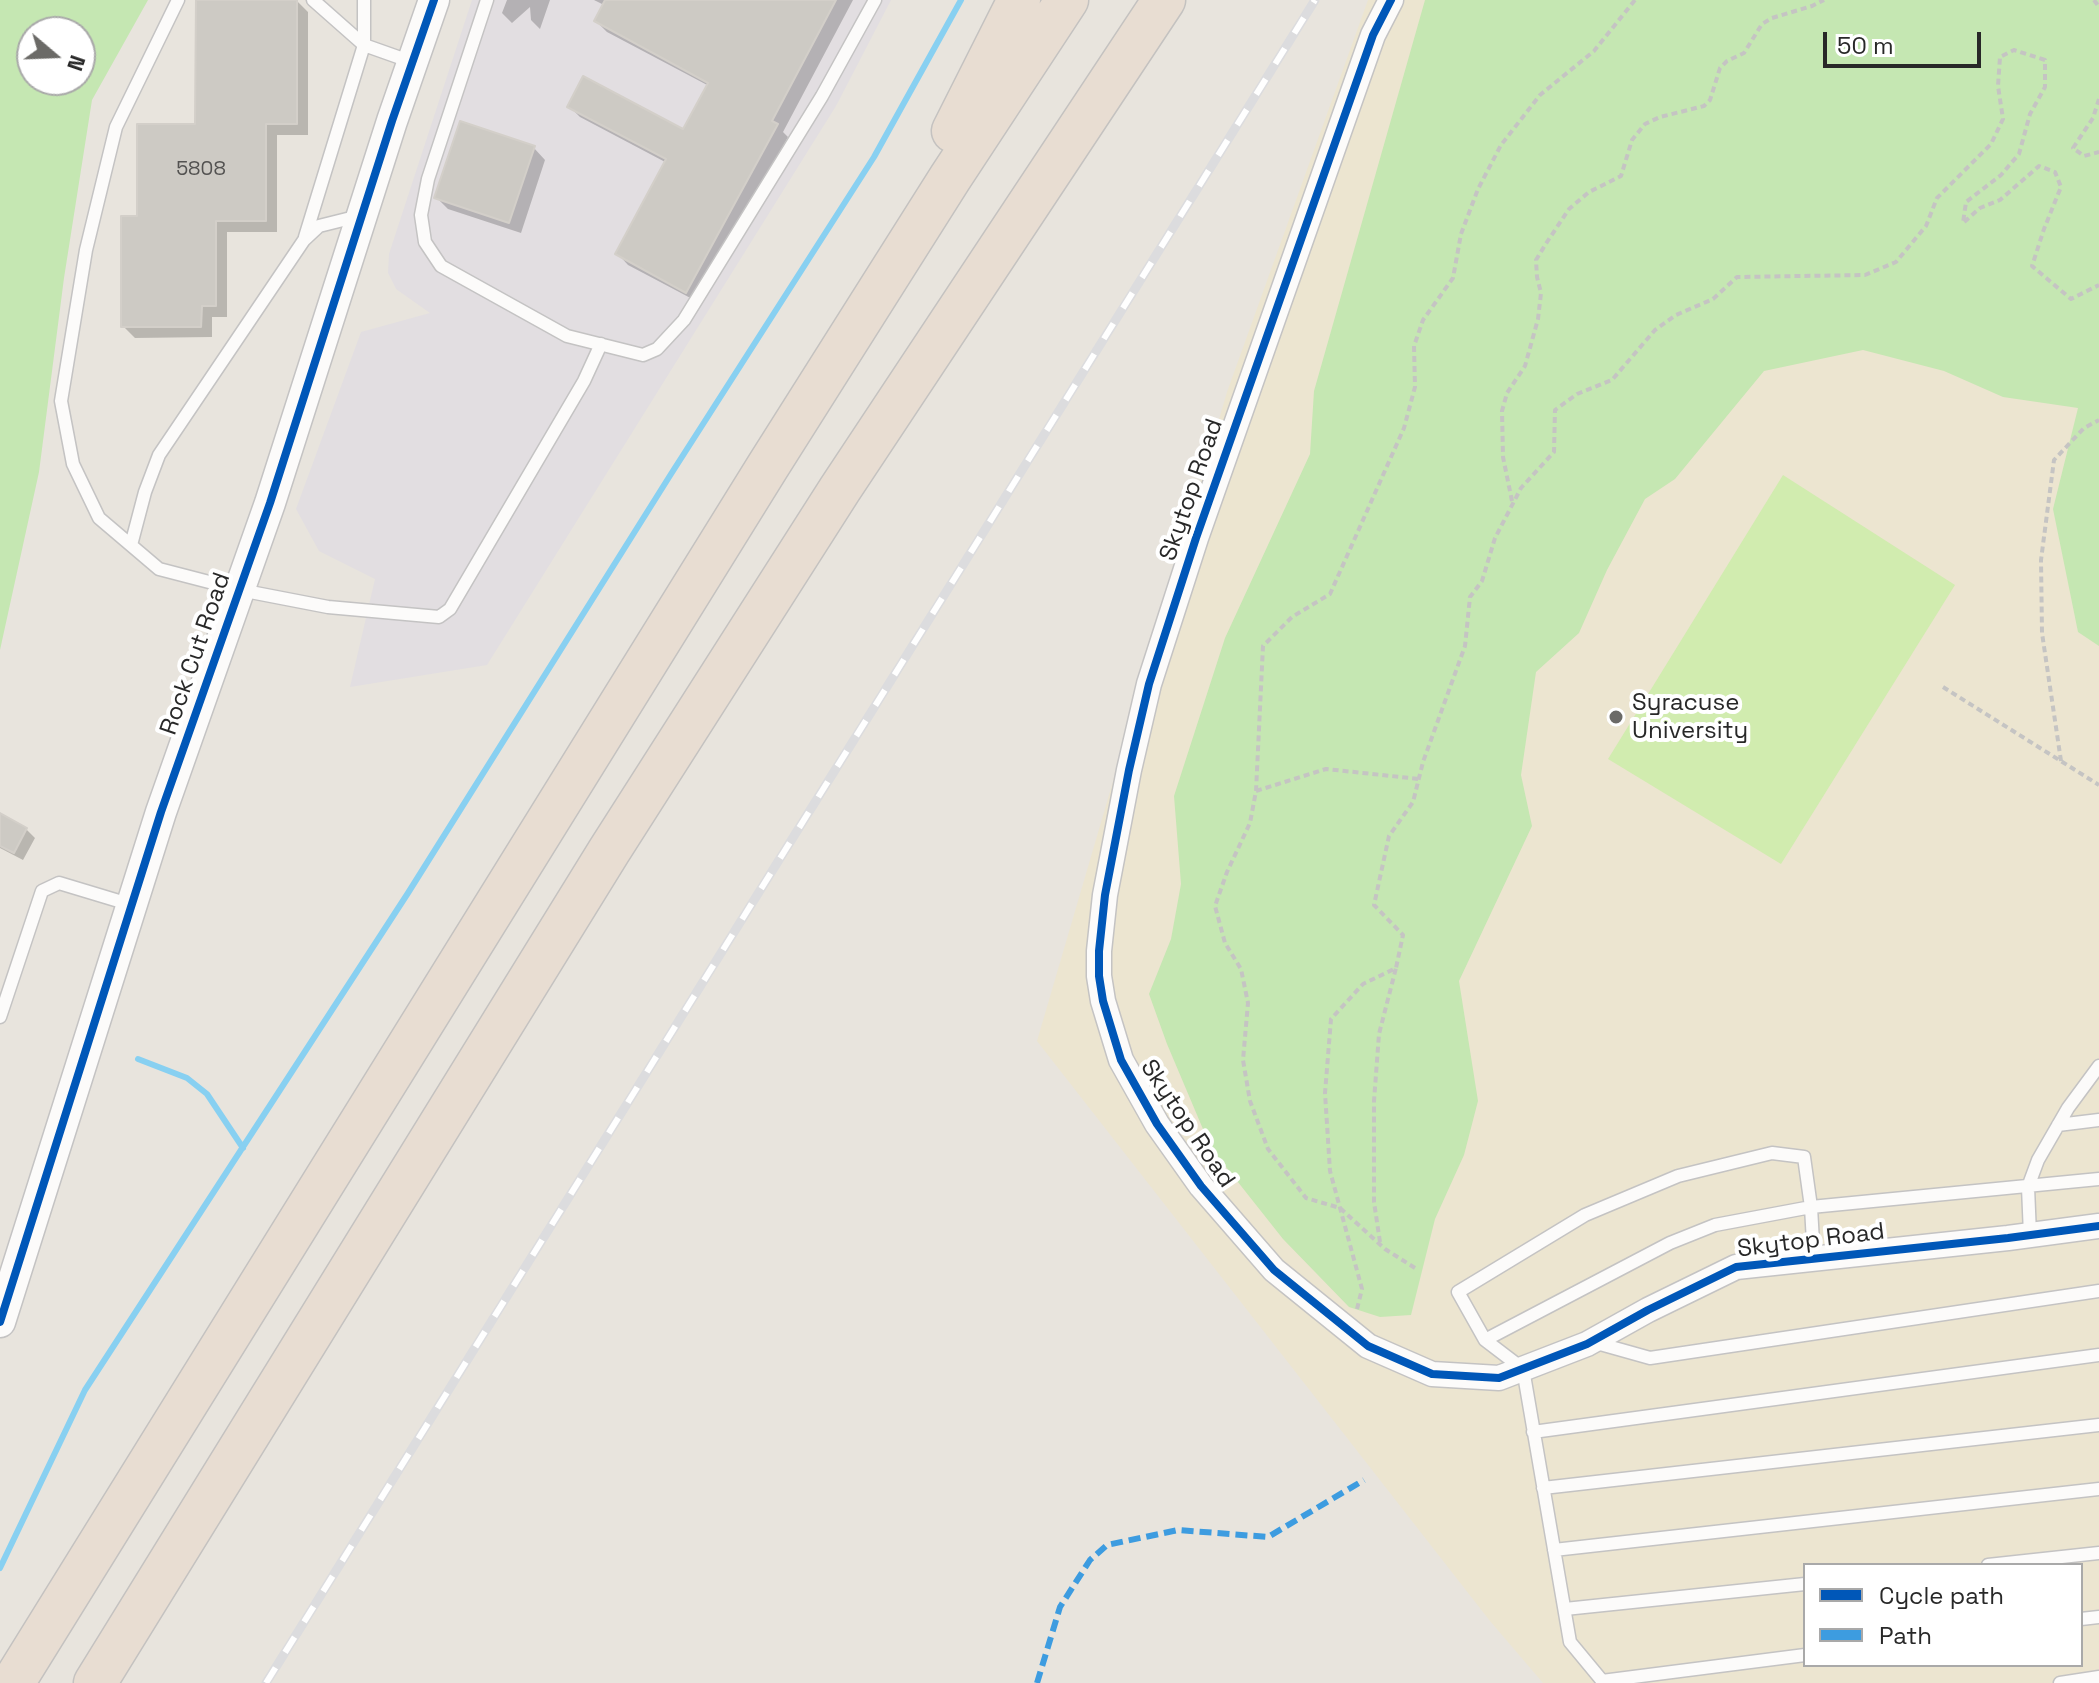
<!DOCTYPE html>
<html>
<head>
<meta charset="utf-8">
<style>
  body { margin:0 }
  #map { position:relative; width:2099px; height:1683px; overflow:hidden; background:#e8e4dd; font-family:"Space Grotesk",sans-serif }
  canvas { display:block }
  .legend { position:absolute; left:1803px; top:1563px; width:280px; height:104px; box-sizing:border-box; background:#fff; border:2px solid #a9a9a9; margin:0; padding:10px 14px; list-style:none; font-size:24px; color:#282828 }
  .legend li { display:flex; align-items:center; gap:16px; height:40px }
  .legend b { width:40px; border:2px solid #a9a9a9 }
  .north { position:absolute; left:16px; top:16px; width:80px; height:80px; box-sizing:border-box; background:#fff; border:2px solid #a9a9a9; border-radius:50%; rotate:109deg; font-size:22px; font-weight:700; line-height:32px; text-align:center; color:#282828 }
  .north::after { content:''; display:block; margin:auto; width:28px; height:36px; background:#6b6a67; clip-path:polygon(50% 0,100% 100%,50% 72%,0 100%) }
  .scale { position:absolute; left:1823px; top:32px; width:158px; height:36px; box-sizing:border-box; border:4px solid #282828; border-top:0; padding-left:10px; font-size:24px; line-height:28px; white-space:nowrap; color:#282828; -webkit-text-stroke:6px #fff; paint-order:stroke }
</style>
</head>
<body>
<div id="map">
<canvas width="2099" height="1683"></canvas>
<ul class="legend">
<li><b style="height:10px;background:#0057b8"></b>Cycle path</li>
<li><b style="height:10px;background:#3d9ce0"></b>Path</li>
</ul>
<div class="north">N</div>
<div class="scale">50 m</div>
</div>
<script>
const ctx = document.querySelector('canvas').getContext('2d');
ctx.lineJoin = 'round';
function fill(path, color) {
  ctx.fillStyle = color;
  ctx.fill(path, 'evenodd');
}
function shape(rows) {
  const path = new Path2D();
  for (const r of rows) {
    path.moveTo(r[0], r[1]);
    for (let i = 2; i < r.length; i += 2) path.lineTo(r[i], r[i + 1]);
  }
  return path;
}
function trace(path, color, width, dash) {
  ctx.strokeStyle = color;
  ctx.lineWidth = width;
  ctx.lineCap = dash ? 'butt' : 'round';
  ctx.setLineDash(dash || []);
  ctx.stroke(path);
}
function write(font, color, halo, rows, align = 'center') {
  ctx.font = font + ' "Space Grotesk",sans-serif';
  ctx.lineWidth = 8;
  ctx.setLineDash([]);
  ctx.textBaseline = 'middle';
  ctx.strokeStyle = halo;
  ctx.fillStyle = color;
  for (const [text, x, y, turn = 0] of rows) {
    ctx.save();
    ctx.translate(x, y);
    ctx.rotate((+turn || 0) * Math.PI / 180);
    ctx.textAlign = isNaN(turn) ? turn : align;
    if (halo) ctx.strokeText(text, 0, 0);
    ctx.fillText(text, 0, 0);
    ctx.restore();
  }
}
const industrial = shape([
  [472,0,891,0,836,106,487,665,350,687,375,579,319,551,296,509,361,332,430,313,396,289,388,273,389,254]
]);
const education = shape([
  [1368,0,2099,0,2099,1683,1543,1683,1490,1621,1037,1041,1227,392],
  [1805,1565,2081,1565,2081,1665,1805,1665]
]);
const green = shape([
  [0,0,148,0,92,100,64,278,39,472,0,650],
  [32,32,80,32,80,80,32,80],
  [1425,0,2099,0,2099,646,2078,632,2053,509,2078,408,2003,397,1944,371,1863,350,1764,371,1675,479,1645,499,1607,570,1579,633,1536,672,1521,775,1532,826,1459,981,1478,1101,1464,1155,1435,1219,1411,1315,1380,1317,1349,1307,1283,1239,1211,1148,1167,1044,1149,994,1171,939,1181,884,1174,796,1225,638,1310,454,1314,391]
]);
const pitch = shape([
  [1783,475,1955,585,1781,864,1608,759]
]);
const shadow = shape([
  [296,0,308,12,308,135,277,135,277,232,227,232,227,317,212,317,212,337,135,338,123,326,139,218,197,126],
  [507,0,550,0,540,29,531,20,530,7,512,23,502,13],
  [594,0,853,0,783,132,788,137,698,302,628,265,617,253,667,163,580,117,569,106,684,132,709,86,607,32,596,21,604,5],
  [534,148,545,160,521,233,448,209,436,197],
  [0,821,26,829,35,838,23,860,0,848]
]);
const stream = shape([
  [138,1059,187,1078,207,1094,243,1148],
  [0,1568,85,1390,408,893,671,474,874,157,961,0]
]);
const building = shape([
  [196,0,297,0,297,124,266,124,266,221,216,221,216,306,202,306,201,327,121,327,121,216,137,216,137,124,195,124,196,0],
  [605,0,836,0,772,121,778,124,686,293,615,254,666,159,567,107,583,76,683,129,708,83,594,21,605,0],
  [460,121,535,146,509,223,434,198,460,121],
  [0,813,27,828,14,853,0,846,0,813]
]);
const path = shape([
  [2094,0,2099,7],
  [2099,99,2093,118,2073,148,2084,156,2099,152],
  [1512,501,1503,457,1502,411,1507,393,1525,366,1538,319,1541,293,1537,277,1536,260,1547,242,1569,209,1589,192,1621,176,1632,140,1645,124,1660,117,1704,106,1710,100,1720,68,1727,61,1744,53,1762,24,1772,18,1812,6,1824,0],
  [1943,687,2099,785],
  [2061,761,2042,633,2041,560,2054,460,2084,428,2099,420],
  [1256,791,1326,769,1419,779],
  [1380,1242,1374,1202,1374,1101,1379,1034,1396,968],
  [1415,1268,1385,1249,1340,1208,1306,1198,1268,1149,1250,1101,1243,1060,1248,1003,1241,969,1225,943,1215,906,1227,872,1250,823,1256,791,1263,646,1292,617,1330,594,1404,428,1415,387,1414,346,1423,320,1453,278,1461,234,1478,189,1501,145,1540,95,1594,51,1635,0],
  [1357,1309,1362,1289,1330,1171,1325,1093,1331,1019,1363,984,1396,968,1403,935,1374,905,1389,836,1413,802,1423,762,1465,646,1470,597,1482,581,1495,538,1521,488,1554,452,1555,410,1577,394,1612,380,1655,330,1676,315,1713,299,1737,277,1865,275,1896,262,1926,226,1937,198,1991,144,2003,119,1998,86,2000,57,2014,50,2045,60,2045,87,2030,114,2019,154,2001,175,1966,202,1963,223,1980,208,2000,200,2039,166,2055,172,2061,187,2044,229,2032,266,2071,299,2099,285]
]);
const service = shape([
  [178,0,116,127,86,250,61,401,73,464,99,518,159,569,240,590,328,607,439,617,450,609,584,381,601,344],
  [313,0,364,45,412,62],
  [487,0,428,179,421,215,425,242,441,266,567,336,643,355,657,349,684,320,822,96,875,0],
  [305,237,364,45,364,0],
  [131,545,145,492,159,455,304,240,319,226,359,216],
  [0,1017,42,891,59,883,132,905],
  [2058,1125,2099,1120],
  [2030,1235,2028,1187,2038,1160,2068,1108,2099,1066],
  [1485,1340,1670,1243,1715,1225,1811,1207,1814,1260],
  [1593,1342,1650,1358,2099,1291],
  [1533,1432,2099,1355],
  [1543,1488,2099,1425],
  [1554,1550,2099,1489],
  [1988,1565,2099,1553],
  [1565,1609,1805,1584],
  [2081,1619,2099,1617],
  [1602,1681,1805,1655],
  [1604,1683,1570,1642,1523,1369,1485,1340,1458,1292,1585,1215,1678,1176,1772,1153,1804,1157,1811,1207,2099,1179],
  [2060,1683,2099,1677]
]);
const minor = shape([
  [1391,0,1373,35,1196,538,1149,684,1129,770,1105,895,1099,951,1099,976,1103,1001,1121,1060,1157,1124,1201,1186,1274,1270,1368,1346,1432,1374,1499,1378,1587,1344,1648,1310,1736,1267,2008,1238,2099,1226]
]);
const tertiary = shape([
  [0,1322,161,812,270,503,392,121,434,0]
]);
const motorway = shape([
  [953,131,1019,0],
  [13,1683,768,466,950,178,1067,0],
  [95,1683,609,851,840,489,1164,0]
]);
const rail = shape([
  [266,1683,1315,0]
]);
const quiet = shape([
  [1037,1683,1060,1607,1090,1560,1107,1545,1178,1530,1268,1537,1364,1480]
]);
const cycleway = shape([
  [1391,0,1373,35,1196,538,1149,684,1129,770,1105,895,1099,951,1099,976,1103,1001,1121,1060,1157,1124,1201,1186,1274,1270,1368,1346,1432,1374,1499,1378,1587,1344,1648,1310,1736,1267,2008,1238,2099,1226],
  [0,1322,161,812,270,503,392,121,434,0]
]);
const markers = [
  [1616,717,8,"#6b6a67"]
];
const numberNames = [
  ["5808",201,170]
];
const streetNames = [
  ["Skytop Road",1192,490,-71],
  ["Rock Cut Road",196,654,-71],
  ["Skytop Road",1187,1124,56],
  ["Skytop Road",1811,1241,-7]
];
const poiNames = [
  ["Syracuse",1632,703],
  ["University",1632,731]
];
fill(industrial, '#e2dee1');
fill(education, '#ece5d0');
fill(green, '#c5e7b2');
fill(pitch, '#d1ecaf');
fill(shadow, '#0003');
trace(stream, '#88d0f1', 6);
fill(building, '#cdcac4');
trace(building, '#d3cfc9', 2);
trace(service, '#c4c3c3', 15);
trace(minor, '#c4c3c3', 27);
trace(tertiary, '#c4c3c3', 33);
trace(motorway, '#c4c2c0', 45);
trace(path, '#c5c4c3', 4, [6, 4]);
trace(service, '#fcfbfa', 12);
trace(minor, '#fcfbfa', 24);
trace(tertiary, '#fcfbfa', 30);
trace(motorway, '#e8ddd2', 42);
trace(rail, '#dcdcde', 9);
trace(rail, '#fff', 6, [18]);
trace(quiet, '#3d9ce0', 6, [12, 6]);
trace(cycleway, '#0057b8', 8);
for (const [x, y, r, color] of markers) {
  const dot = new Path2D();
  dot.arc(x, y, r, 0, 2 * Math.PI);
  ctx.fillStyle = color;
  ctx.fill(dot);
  trace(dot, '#fff', 3);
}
write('20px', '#535251', null, numberNames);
write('24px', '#282828', '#fff', streetNames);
write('24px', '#282828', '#fff', poiNames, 'left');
</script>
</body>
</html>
